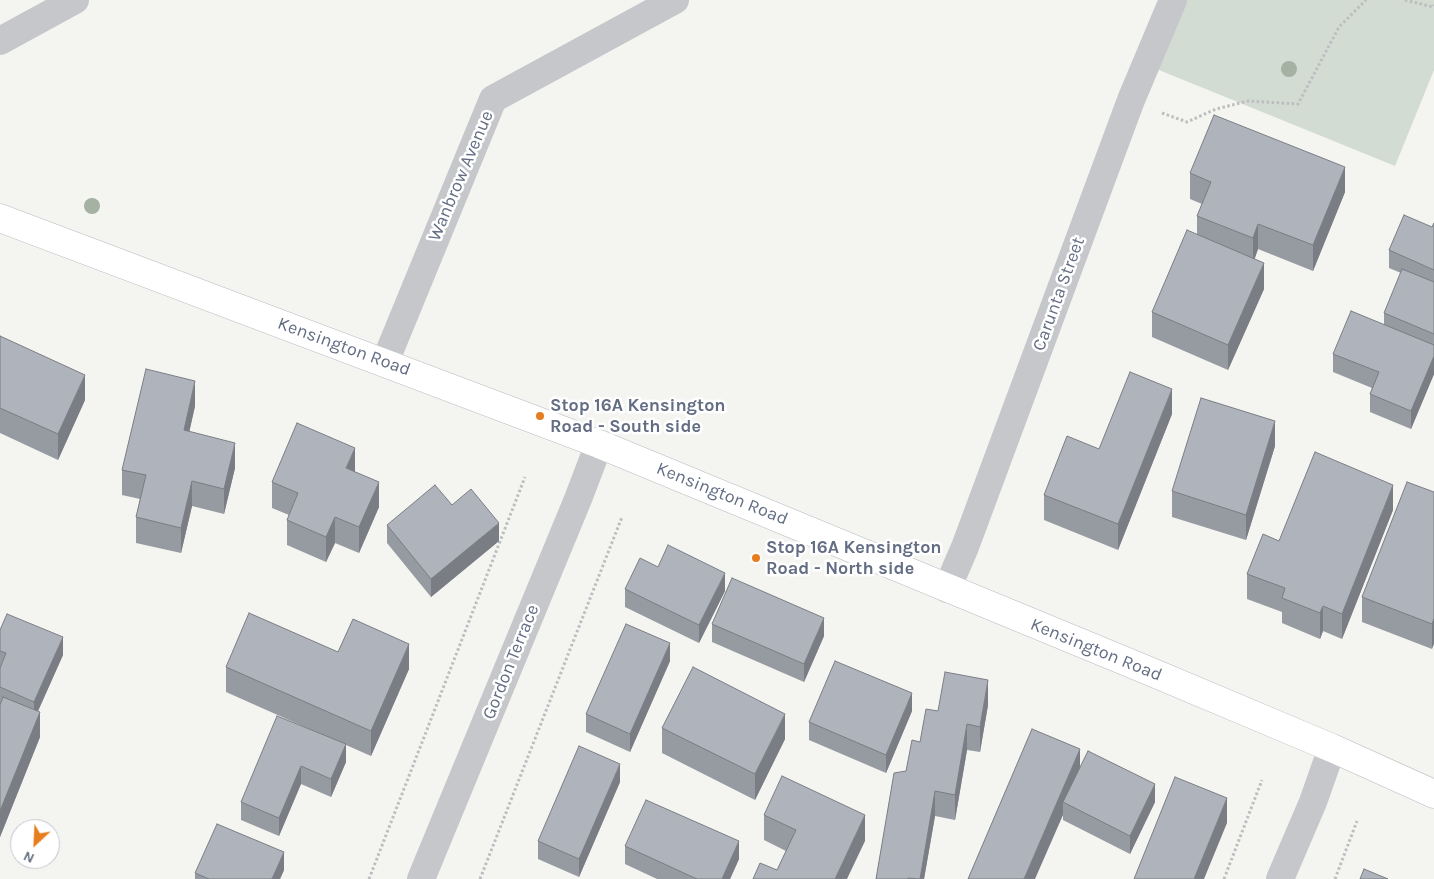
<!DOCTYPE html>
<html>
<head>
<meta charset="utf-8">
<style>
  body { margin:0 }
  #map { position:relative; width:1434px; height:879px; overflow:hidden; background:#f4f5f1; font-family:Karla,sans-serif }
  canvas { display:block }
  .north { position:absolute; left:10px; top:819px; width:50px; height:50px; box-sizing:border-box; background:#fff; border:1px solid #c1c5cd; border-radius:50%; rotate:205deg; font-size:14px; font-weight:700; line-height:20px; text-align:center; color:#636d83 }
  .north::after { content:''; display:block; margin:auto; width:18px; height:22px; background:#e77d1f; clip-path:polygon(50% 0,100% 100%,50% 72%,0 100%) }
</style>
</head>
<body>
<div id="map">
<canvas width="1434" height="879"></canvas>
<div class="north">N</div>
</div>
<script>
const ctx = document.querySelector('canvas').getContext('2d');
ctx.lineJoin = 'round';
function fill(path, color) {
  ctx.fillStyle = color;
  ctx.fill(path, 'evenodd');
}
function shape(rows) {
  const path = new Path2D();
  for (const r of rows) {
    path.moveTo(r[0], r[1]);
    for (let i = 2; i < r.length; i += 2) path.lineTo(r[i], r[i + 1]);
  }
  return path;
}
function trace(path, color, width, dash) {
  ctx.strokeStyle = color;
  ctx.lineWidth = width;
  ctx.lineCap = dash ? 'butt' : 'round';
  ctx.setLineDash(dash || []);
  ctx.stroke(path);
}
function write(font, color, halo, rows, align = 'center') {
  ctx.font = font + ' Karla,sans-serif';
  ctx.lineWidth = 5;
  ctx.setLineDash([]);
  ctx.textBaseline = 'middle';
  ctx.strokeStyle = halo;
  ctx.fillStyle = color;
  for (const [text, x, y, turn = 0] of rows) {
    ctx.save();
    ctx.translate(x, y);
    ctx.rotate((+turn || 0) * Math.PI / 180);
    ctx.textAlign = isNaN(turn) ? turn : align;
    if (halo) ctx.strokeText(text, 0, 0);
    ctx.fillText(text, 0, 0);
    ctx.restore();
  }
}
const green = shape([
  [1180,0,1434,0,1434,70,1395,166,1154,68]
]);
const path = shape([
  [1405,0,1433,7,1434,5],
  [1162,113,1187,122,1216,109,1248,101,1298,104,1339,27,1366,0],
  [369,879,525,477],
  [480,879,622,517],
  [1224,879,1262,780],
  [1335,879,1357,821]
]);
const minor = shape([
  [0,41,75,0],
  [385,362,493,99,675,0],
  [947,589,965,547,1131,100,1173,0],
  [421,879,578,499,599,444],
  [1280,879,1313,802,1332,748]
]);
const secondary = shape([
  [0,218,599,444,1149,671,1332,748,1434,794]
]);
const trees = [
  [1289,69],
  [92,206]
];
const wall = shape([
  [1190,173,1345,192,1313,271,1258,249,1254,259,1264,289,1228,370,1152,337,1152,312,1197,235,1197,216,1202,204,1190,199],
  [1434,223,1434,374,1411,429,1370,412,1370,394,1372,388,1333,372,1333,354,1384,324,1384,313,1401,273,1389,268,1389,250,1432,227],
  [0,336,85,400,58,460,0,433],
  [195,406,189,432,235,468,224,514,192,506,181,553,136,543,136,517,140,499,122,495,122,470],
  [1172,414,1118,550,1044,520,1044,495],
  [1275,446,1246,540,1172,517,1172,491],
  [355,472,379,507,359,553,335,543,326,562,287,545,287,520,289,515,272,508,272,482],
  [1434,492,1432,649,1362,622,1362,597],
  [1393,510,1342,639,1323,631,1320,639,1282,623,1282,612,1247,599,1247,574,1279,541],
  [387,525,499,541,431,597,387,543],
  [658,567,725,591,699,643,625,607,625,589],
  [712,624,824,636,804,682,712,642],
  [0,630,63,655,38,711,40,737,0,837],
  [338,652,409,669,371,756,346,745,346,762,331,797,301,784,279,836,241,820,241,802,318,733,226,692,226,667],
  [670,661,630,752,586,732,586,714],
  [988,705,980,752,967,750,955,820,935,816,924,879,876,879,906,771,920,742,938,711],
  [912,711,886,773,809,740,809,722],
  [662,728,785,739,755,800,662,753],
  [1080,767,1155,802,1130,854,1063,820,1063,815,968,879],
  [620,782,579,877,538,859,538,841],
  [764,815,865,841,777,870,786,851,764,840],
  [625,846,739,859,730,879,657,879,625,864],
  [284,870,280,879,195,879,195,873]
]);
const shadedWall = shape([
  [1345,167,1345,192,1313,271,1313,245],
  [1258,224,1258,249,1253,264,1253,238],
  [1264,263,1264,289,1228,370,1228,345],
  [1434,356,1434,374,1411,429,1411,411],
  [85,375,85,400,58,460,58,434],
  [195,381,195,406,184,456,184,430],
  [1172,389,1172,414,1118,550,1118,524],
  [1275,421,1275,446,1246,540,1246,515],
  [235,443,235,468,224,514,224,489],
  [355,448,355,473,346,468],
  [192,481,192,506,181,553,181,528],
  [379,482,379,507,359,553,359,527],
  [1393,485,1393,510,1342,639,1342,614],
  [335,517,335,543,326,562,326,537],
  [499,523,499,541,431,597,431,579],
  [725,573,725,591,699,643,699,625],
  [1323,606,1323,631,1320,639,1320,613],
  [824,618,824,636,804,682,804,664],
  [1434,618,1434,644,1432,649,1432,624],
  [63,637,63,655,34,720,34,702],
  [670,643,670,661,630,752,630,734],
  [409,644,409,669,371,756,371,731],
  [988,680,988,705,980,752,980,727],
  [912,693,912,711,886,773,886,755],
  [40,712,40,737,0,837,0,811],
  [785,714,785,739,755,800,755,774],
  [967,724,967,750,955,820,955,795],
  [346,744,346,762,331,797,331,779],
  [1080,749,1080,774,1063,802,1063,815,1035,879,1024,879],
  [620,764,620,782,579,877,579,859],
  [301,766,301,784,279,836,279,818],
  [1155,784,1155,802,1130,854,1130,836],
  [935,791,935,816,924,879,920,879],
  [1227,798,1227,823,1204,879,1194,879],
  [865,815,865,841,847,879,835,879],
  [739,841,739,859,730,879,722,879],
  [284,852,284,870,280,879,272,879]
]);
const building = shape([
  [1214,115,1345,167,1313,245,1258,224,1253,238,1197,216,1211,182,1190,173,1214,115],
  [1404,215,1432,227,1434,223,1434,270,1389,250,1404,215],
  [1187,230,1264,263,1228,345,1152,312,1187,230],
  [1402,269,1434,282,1434,334,1384,313,1402,269],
  [1351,311,1434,345,1434,356,1411,411,1370,394,1379,372,1333,354,1351,311],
  [0,336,85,375,58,434,0,408,0,336],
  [146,369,195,381,184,430,235,443,224,489,192,481,181,528,136,517,146,475,122,470,146,369],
  [1130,372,1172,389,1118,524,1044,495,1067,436,1099,449,1130,372],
  [1201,398,1275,421,1246,515,1172,491,1201,398],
  [297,423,355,448,346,468,379,482,359,527,335,517,326,537,287,520,298,493,272,482,297,423],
  [1315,452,1393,485,1342,614,1323,606,1320,613,1282,598,1285,588,1247,574,1263,534,1279,541,1315,452],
  [1407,482,1434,492,1434,618,1432,624,1362,597,1407,482],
  [435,485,452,505,471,489,499,523,431,579,387,525,435,485],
  [668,545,725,573,699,625,625,589,640,558,658,567,668,545],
  [732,578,824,618,804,664,712,624,732,578],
  [249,613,338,652,353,619,409,644,371,731,226,667,249,613],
  [7,614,63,637,34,702,0,687,0,668,6,653,0,651,0,630,7,614],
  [626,624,670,643,630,734,586,714,626,624],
  [835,661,912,693,886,755,809,722,835,661],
  [693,667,785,714,755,774,662,728,693,667],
  [945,672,988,680,980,727,967,724,955,795,935,791,920,879,908,878,908,879,876,879,894,773,906,771,912,740,920,742,926,709,938,711,945,672],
  [3,697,40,712,0,811,0,705,3,697],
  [277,716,346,744,331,779,301,766,279,818,241,802,277,716],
  [1032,729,1080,749,1024,879,968,879,1032,729],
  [579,746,620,764,579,859,538,841,579,746],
  [1088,751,1155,784,1130,836,1063,802,1088,751],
  [782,776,865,815,835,879,753,879,760,863,777,870,796,830,764,815,782,776],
  [1175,777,1227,798,1194,879,1134,879,1175,777],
  [646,800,739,841,722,879,697,879,625,846,646,800],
  [217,824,284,852,272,879,209,879,195,873,217,824],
  [1364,869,1388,879,1360,879,1364,869]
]);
const markers = [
  [540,416,5,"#e77d1f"],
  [756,558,5,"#e77d1f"]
];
const streetNames = [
  ["Wanbrow Avenue",461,176,-67],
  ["Carunta Street",1059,294,-70],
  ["Kensington Road",344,347,20],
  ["Kensington Road",722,494,22],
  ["Kensington Road",1096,650,22],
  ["Gordon Terrace",511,662,-68]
];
const poiNames = [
  ["Stop 16A Kensington",550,406],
  ["Road - South side",550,427],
  ["Stop 16A Kensington",766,548],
  ["Road - North side",766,569]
];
fill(green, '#d3dcd2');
trace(secondary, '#b9bbc1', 29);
trace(path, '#bcbdc0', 3, [2.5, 2.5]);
trace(minor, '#c5c7cb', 28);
trace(secondary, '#fff', 28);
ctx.fillStyle = '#a4b1a3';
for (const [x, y] of trees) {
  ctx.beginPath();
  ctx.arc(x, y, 8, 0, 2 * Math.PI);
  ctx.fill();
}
fill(wall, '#969aa1');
fill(shadedWall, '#7a7d83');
fill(building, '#afb3bb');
trace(building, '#7a7d83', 1);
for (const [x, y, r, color] of markers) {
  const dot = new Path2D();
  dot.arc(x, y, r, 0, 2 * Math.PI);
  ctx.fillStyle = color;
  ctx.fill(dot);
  trace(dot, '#fff', 2);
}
write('18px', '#636d83', '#fff', streetNames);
write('bold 18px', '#636d83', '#fff', poiNames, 'left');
</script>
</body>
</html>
